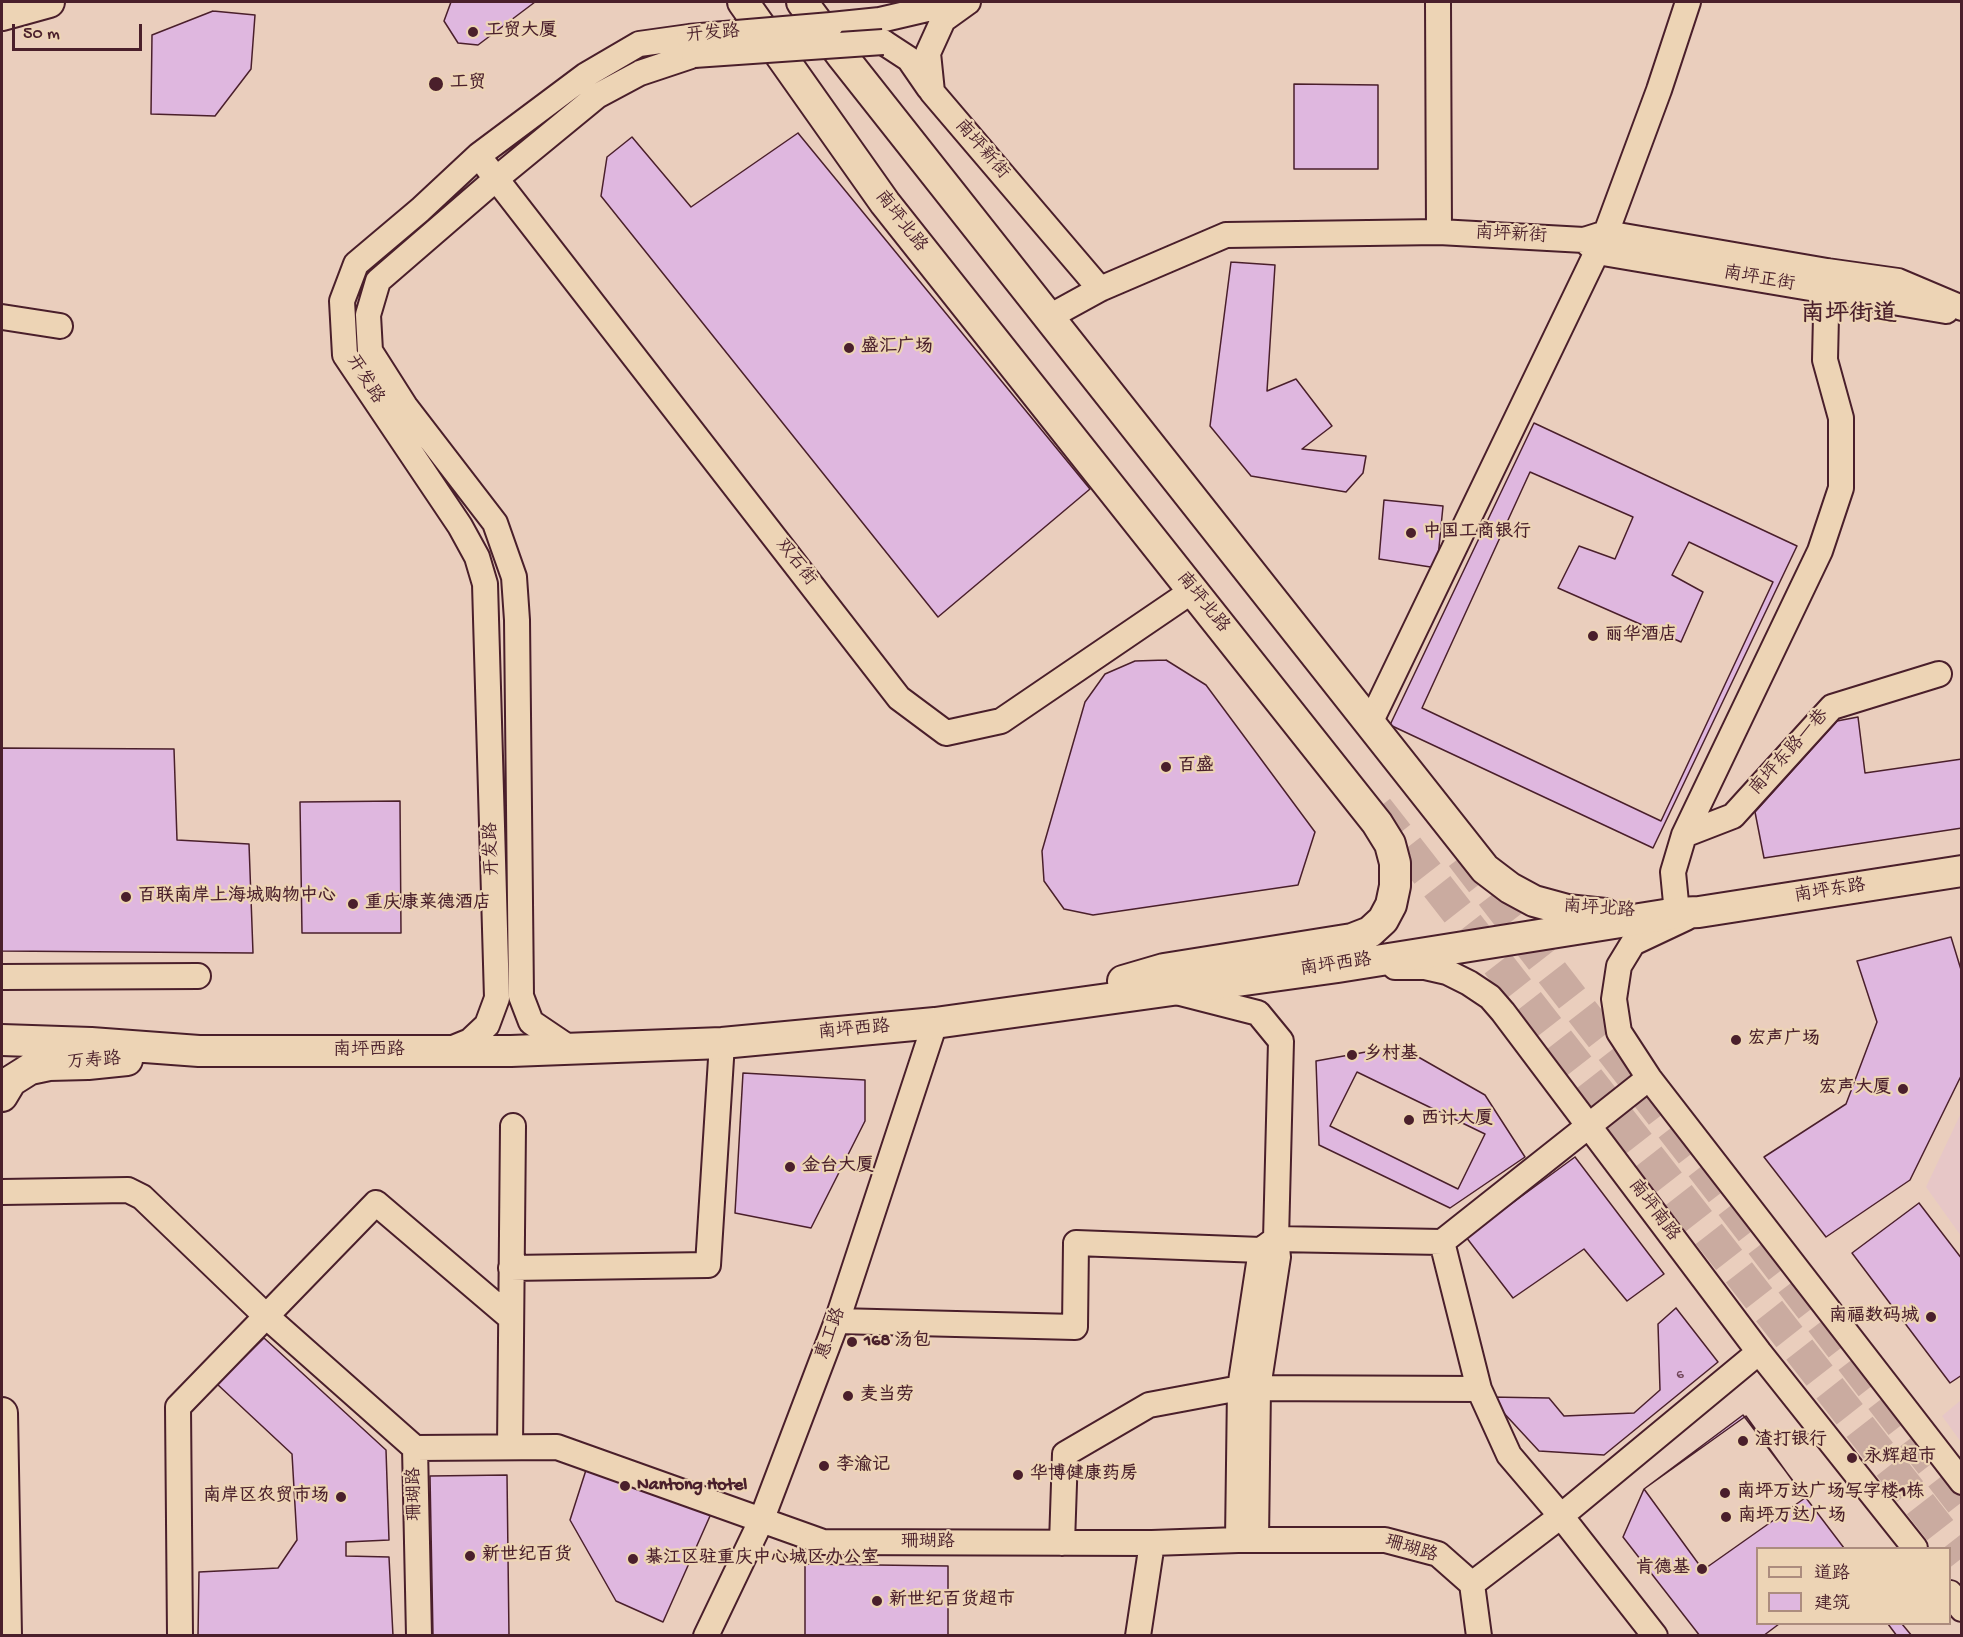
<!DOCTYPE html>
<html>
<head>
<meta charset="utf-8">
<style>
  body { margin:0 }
  #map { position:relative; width:1963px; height:1637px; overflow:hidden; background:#eacebd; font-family:"Gochi Hand","LXGW WenKai TC",sans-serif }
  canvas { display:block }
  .frame { position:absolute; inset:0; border:3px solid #4a1f2b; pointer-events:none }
  .legend { position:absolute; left:1756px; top:1547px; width:195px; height:78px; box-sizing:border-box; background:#edd4b5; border:2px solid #ac8c7e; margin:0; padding:8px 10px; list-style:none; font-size:18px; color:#4a1f2b }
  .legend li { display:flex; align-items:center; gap:12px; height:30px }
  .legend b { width:30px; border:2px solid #ac8c7e }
  .scale { position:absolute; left:12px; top:24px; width:130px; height:27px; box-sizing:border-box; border:3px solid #4a1f2b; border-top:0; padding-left:8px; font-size:18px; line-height:21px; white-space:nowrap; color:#4a1f2b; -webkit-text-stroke:4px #edd4b5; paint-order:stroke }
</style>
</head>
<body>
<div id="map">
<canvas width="1963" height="1637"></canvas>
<div class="frame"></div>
<ul class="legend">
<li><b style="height:8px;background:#edd4b5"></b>道路</li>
<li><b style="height:16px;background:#dfb7df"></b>建筑</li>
</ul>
<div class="scale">50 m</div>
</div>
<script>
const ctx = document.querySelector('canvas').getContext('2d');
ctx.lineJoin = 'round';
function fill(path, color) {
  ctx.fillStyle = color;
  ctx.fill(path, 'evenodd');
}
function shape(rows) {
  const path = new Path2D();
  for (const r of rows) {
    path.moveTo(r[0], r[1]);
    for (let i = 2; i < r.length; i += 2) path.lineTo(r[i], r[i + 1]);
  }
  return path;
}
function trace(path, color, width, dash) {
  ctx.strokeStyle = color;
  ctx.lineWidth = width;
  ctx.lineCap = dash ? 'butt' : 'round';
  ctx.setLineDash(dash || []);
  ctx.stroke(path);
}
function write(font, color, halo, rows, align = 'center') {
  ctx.font = font + ' "Gochi Hand","LXGW WenKai TC",sans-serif';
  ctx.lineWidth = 4.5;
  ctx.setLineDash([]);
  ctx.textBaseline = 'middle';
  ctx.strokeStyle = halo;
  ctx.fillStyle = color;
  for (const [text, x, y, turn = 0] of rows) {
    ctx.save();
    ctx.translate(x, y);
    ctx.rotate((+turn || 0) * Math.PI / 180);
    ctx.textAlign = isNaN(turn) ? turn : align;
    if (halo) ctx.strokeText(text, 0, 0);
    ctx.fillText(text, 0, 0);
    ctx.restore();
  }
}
const built = shape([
  [1961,1113,1961,1236,1926,1187],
  [1961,1400,1961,1442,1942,1416]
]);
const building = shape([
  [451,2,535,2,478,45,458,43,444,21,451,2],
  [213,11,255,15,251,69,215,116,151,114,152,35,213,11],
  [1294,84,1378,85,1378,169,1294,169,1294,84],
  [798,133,1090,489,938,617,601,196,607,157,632,137,691,207,798,133],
  [1231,262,1275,265,1267,391,1296,379,1332,426,1302,449,1366,456,1363,473,1346,492,1251,476,1210,426,1231,262],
  [1534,423,1797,546,1653,848,1390,725,1534,423],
  [1530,472,1633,517,1615,559,1579,546,1558,588,1681,642,1703,592,1672,575,1689,542,1773,582,1661,821,1422,708,1530,472],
  [1384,500,1443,506,1437,568,1379,559,1384,500],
  [1166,660,1206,685,1315,832,1298,885,1093,915,1064,909,1044,881,1042,851,1085,702,1105,674,1135,661,1166,660],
  [1858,717,1865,773,1962,759,1962,828,1764,858,1755,812,1837,721,1858,717],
  [2,748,174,749,177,840,249,844,253,953,2,951,2,748],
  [400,801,401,933,302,933,300,802,400,801],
  [1951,937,1962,973,1962,1074,1910,1180,1826,1237,1764,1157,1846,1104,1877,1022,1857,961,1951,937],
  [1399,1046,1485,1095,1525,1157,1450,1208,1319,1145,1316,1061,1399,1046],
  [1357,1072,1485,1134,1458,1189,1330,1126,1357,1072],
  [743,1073,865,1080,865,1121,811,1228,735,1213,743,1073],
  [1575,1157,1664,1274,1627,1301,1584,1249,1513,1298,1466,1237,1575,1157],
  [1919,1203,1962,1259,1962,1375,1950,1383,1852,1253,1919,1203],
  [1676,1308,1718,1362,1604,1455,1539,1451,1489,1397,1549,1398,1564,1416,1634,1413,1660,1390,1658,1324,1676,1308],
  [264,1338,386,1450,389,1540,346,1542,346,1556,389,1557,393,1636,198,1636,199,1572,278,1568,297,1540,292,1454,217,1384,264,1338],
  [1743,1415,1844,1548,1758,1548,1758,1624,1902,1624,1912,1636,1700,1636,1623,1537,1644,1489,1743,1415],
  [1746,1416,1805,1498,1703,1570,1644,1489,1746,1416],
  [586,1470,714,1507,663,1622,616,1601,570,1520,586,1470],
  [507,1475,509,1636,433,1636,430,1476,507,1475],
  [805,1564,948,1566,948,1636,805,1636,805,1564],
  [1779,1624,1888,1624,1897,1636,1763,1636,1779,1624]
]);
const highwayTunnel = shape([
  [1377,809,1962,1558],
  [1462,856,1962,1503]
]);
const minor = shape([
  [968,2,943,20,928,53,932,92,1100,289],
  [831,25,880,20,957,2],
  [883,42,909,59,929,88],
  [487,167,899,698,946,733,1001,721,1192,591],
  [1439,232,1584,240,1606,233,1827,271,1898,281,1962,308],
  [1585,241,1597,252,1946,311],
  [2,317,60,326],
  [1049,317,1100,289,1226,235,1439,232,1438,2],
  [1370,723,1606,233,1659,90,1688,2],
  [1684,835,1733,816,1832,707,1939,674],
  [1677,913,1673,872,1684,835,1820,551,1841,488,1841,418,1825,360,1827,271],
  [1686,918,1633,943,1619,966,1614,999,1619,1032,1649,1078,1962,1482],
  [1395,967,1425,967,1447,972,1469,983,1490,997,1503,1012,1759,1352,1915,1548],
  [2,977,198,976],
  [1176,992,1258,1013,1281,1041,1276,1239,1278,1257,1258,1388,1256,1540],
  [571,1049,531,1022,521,996,517,620,514,577,495,523,405,406,370,351,368,315,378,281,496,179,597,96,640,73,694,55],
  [448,1050,470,1041,487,1025,497,998,485,584,477,557,460,526,345,355,342,301,356,264,420,210,479,155,586,75,639,44,689,37],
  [2,1192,128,1190,142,1197,266,1316,415,1448],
  [1442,1242,1479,1389,1509,1455,1561,1516,1655,1636],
  [511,1268,708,1265,722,1043],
  [837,1321,1075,1327,1076,1243,1261,1250,1275,1256],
  [510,1447,513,1126],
  [1238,1540,1240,1388,1261,1250,1276,1239,1442,1242,1649,1078],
  [1062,1543,1065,1454,1149,1405,1240,1388,1479,1389],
  [1472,1584,1561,1516,1759,1352],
  [1950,1593,1962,1609],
  [180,1636,178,1407,376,1203,511,1318],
  [419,1636,415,1448,557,1447,823,1542,1152,1543,1238,1540,1385,1540,1438,1554,1472,1584,1479,1636],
  [706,1636,761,1521,837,1321,935,1023],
  [1138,1636,1152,1543]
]);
const major = shape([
  [743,2,885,203,1377,823,1390,844,1395,863,1395,886,1391,905,1383,920,1370,932,1352,939,1164,969,1123,981],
  [802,2,843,57,1485,869,1510,888,1534,901,1567,910,1605,914],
  [2,15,49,2],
  [2,1040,91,1043,199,1051,511,1051,722,1043,935,1023,1338,967,1677,913,1699,912,1962,871],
  [2,1096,11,1081,30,1069,49,1065,88,1064,127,1060],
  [2,1413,6,1636]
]);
const minorBridge = shape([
  [689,37,831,25],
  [694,55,883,42]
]);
const markers = [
  [473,32,6,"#4a1f2b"],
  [436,84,8,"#4a1f2b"],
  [849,348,6,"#4a1f2b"],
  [1411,533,6,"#4a1f2b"],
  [1593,636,6,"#4a1f2b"],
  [1166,767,6,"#4a1f2b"],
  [126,897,6,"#4a1f2b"],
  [353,904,6,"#4a1f2b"],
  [1736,1040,6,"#4a1f2b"],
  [1352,1055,6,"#4a1f2b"],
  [1903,1089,6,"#4a1f2b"],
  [1409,1120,6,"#4a1f2b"],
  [790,1167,6,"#4a1f2b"],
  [1931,1317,6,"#4a1f2b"],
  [852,1342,6,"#4a1f2b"],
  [848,1396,6,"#4a1f2b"],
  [1743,1441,6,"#4a1f2b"],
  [1852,1458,6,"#4a1f2b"],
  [824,1466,6,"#4a1f2b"],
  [1018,1475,6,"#4a1f2b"],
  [625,1486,6,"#4a1f2b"],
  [1725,1493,6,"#4a1f2b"],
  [341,1497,6,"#4a1f2b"],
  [1726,1517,6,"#4a1f2b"],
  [470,1556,6,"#4a1f2b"],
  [633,1559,6,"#4a1f2b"],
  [1702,1569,6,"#4a1f2b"],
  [877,1601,6,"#4a1f2b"]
];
const numberNames = [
  ["6",1680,1376]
];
const poiNames = [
  ["工贸大厦",485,32],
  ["工贸",450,84],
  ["盛汇广场",861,348],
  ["中国工商银行",1423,533],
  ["丽华酒店",1605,636],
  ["百盛",1178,767],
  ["百联南岸上海城购物中心",138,897],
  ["重庆康莱德酒店",365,904],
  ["宏声广场",1748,1040],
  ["乡村基",1364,1055],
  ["宏声大厦",1891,1089,"right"],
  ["西计大厦",1421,1120],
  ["金台大厦",802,1167],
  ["南福数码城",1919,1317,"right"],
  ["168 汤包",864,1342],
  ["麦当劳",860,1396],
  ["渣打银行",1755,1441],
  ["永辉超市",1864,1458],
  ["李渝记",836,1466],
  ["华博健康药房",1030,1475],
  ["Nantong Hotel",637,1486],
  ["南坪万达广场写字楼1栋",1737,1493],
  ["南岸区农贸市场",329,1497,"right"],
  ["南坪万达广场",1738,1517],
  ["新世纪百货",482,1556],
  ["綦江区驻重庆中心城区办公室",645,1559],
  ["肯德基",1690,1569,"right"],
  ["新世纪百货超市",889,1601]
];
const streetNames = [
  ["开发路",713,35,-5],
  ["南坪新街",981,150,49],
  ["南坪北路",900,222,52],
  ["南坪新街",1511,236,3],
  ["南坪正街",1759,280,10],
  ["开发路",364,380,58],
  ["双石街",795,563,52],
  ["南坪北路",1202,603,51],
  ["南坪东路一巷",1790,753,-48],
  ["开发路",493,849,-92],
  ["南坪东路",1830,892,-9],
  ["南坪北路",1599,910,4],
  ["南坪西路",1336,966,-8],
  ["南坪西路",854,1031,-5],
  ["南坪西路",369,1051],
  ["万寿路",94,1062,-4],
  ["南坪南路",1653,1211,53],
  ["惠工路",832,1334,-70],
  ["珊瑚路",416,1494,-91],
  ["珊瑚路",928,1543],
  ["珊瑚路",1411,1550,17]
];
const districtNames = [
  ["南坪街道",1849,316]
];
fill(built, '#e7c7c7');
fill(building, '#dfb7df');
trace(building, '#4a1f2b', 1.5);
trace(highwayTunnel, '#caaba0', 33, [33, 16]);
trace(minor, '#4a1f2b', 28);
trace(major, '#4a1f2b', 34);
trace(minor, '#edd4b5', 24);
trace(major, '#edd4b5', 30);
trace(minorBridge, '#4a1f2b', 28, []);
trace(minorBridge, '#edd4b5', 24);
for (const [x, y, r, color] of markers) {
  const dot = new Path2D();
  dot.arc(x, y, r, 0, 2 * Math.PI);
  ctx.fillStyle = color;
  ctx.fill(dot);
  trace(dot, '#edd4b5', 2);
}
write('15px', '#6f4558', null, numberNames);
write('bold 18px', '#4a1f2b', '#edd4b5', poiNames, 'left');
write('18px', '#4a1f2b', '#edd4b5', streetNames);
write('bold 24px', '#4a1f2b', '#edd4b5', districtNames);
</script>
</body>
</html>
